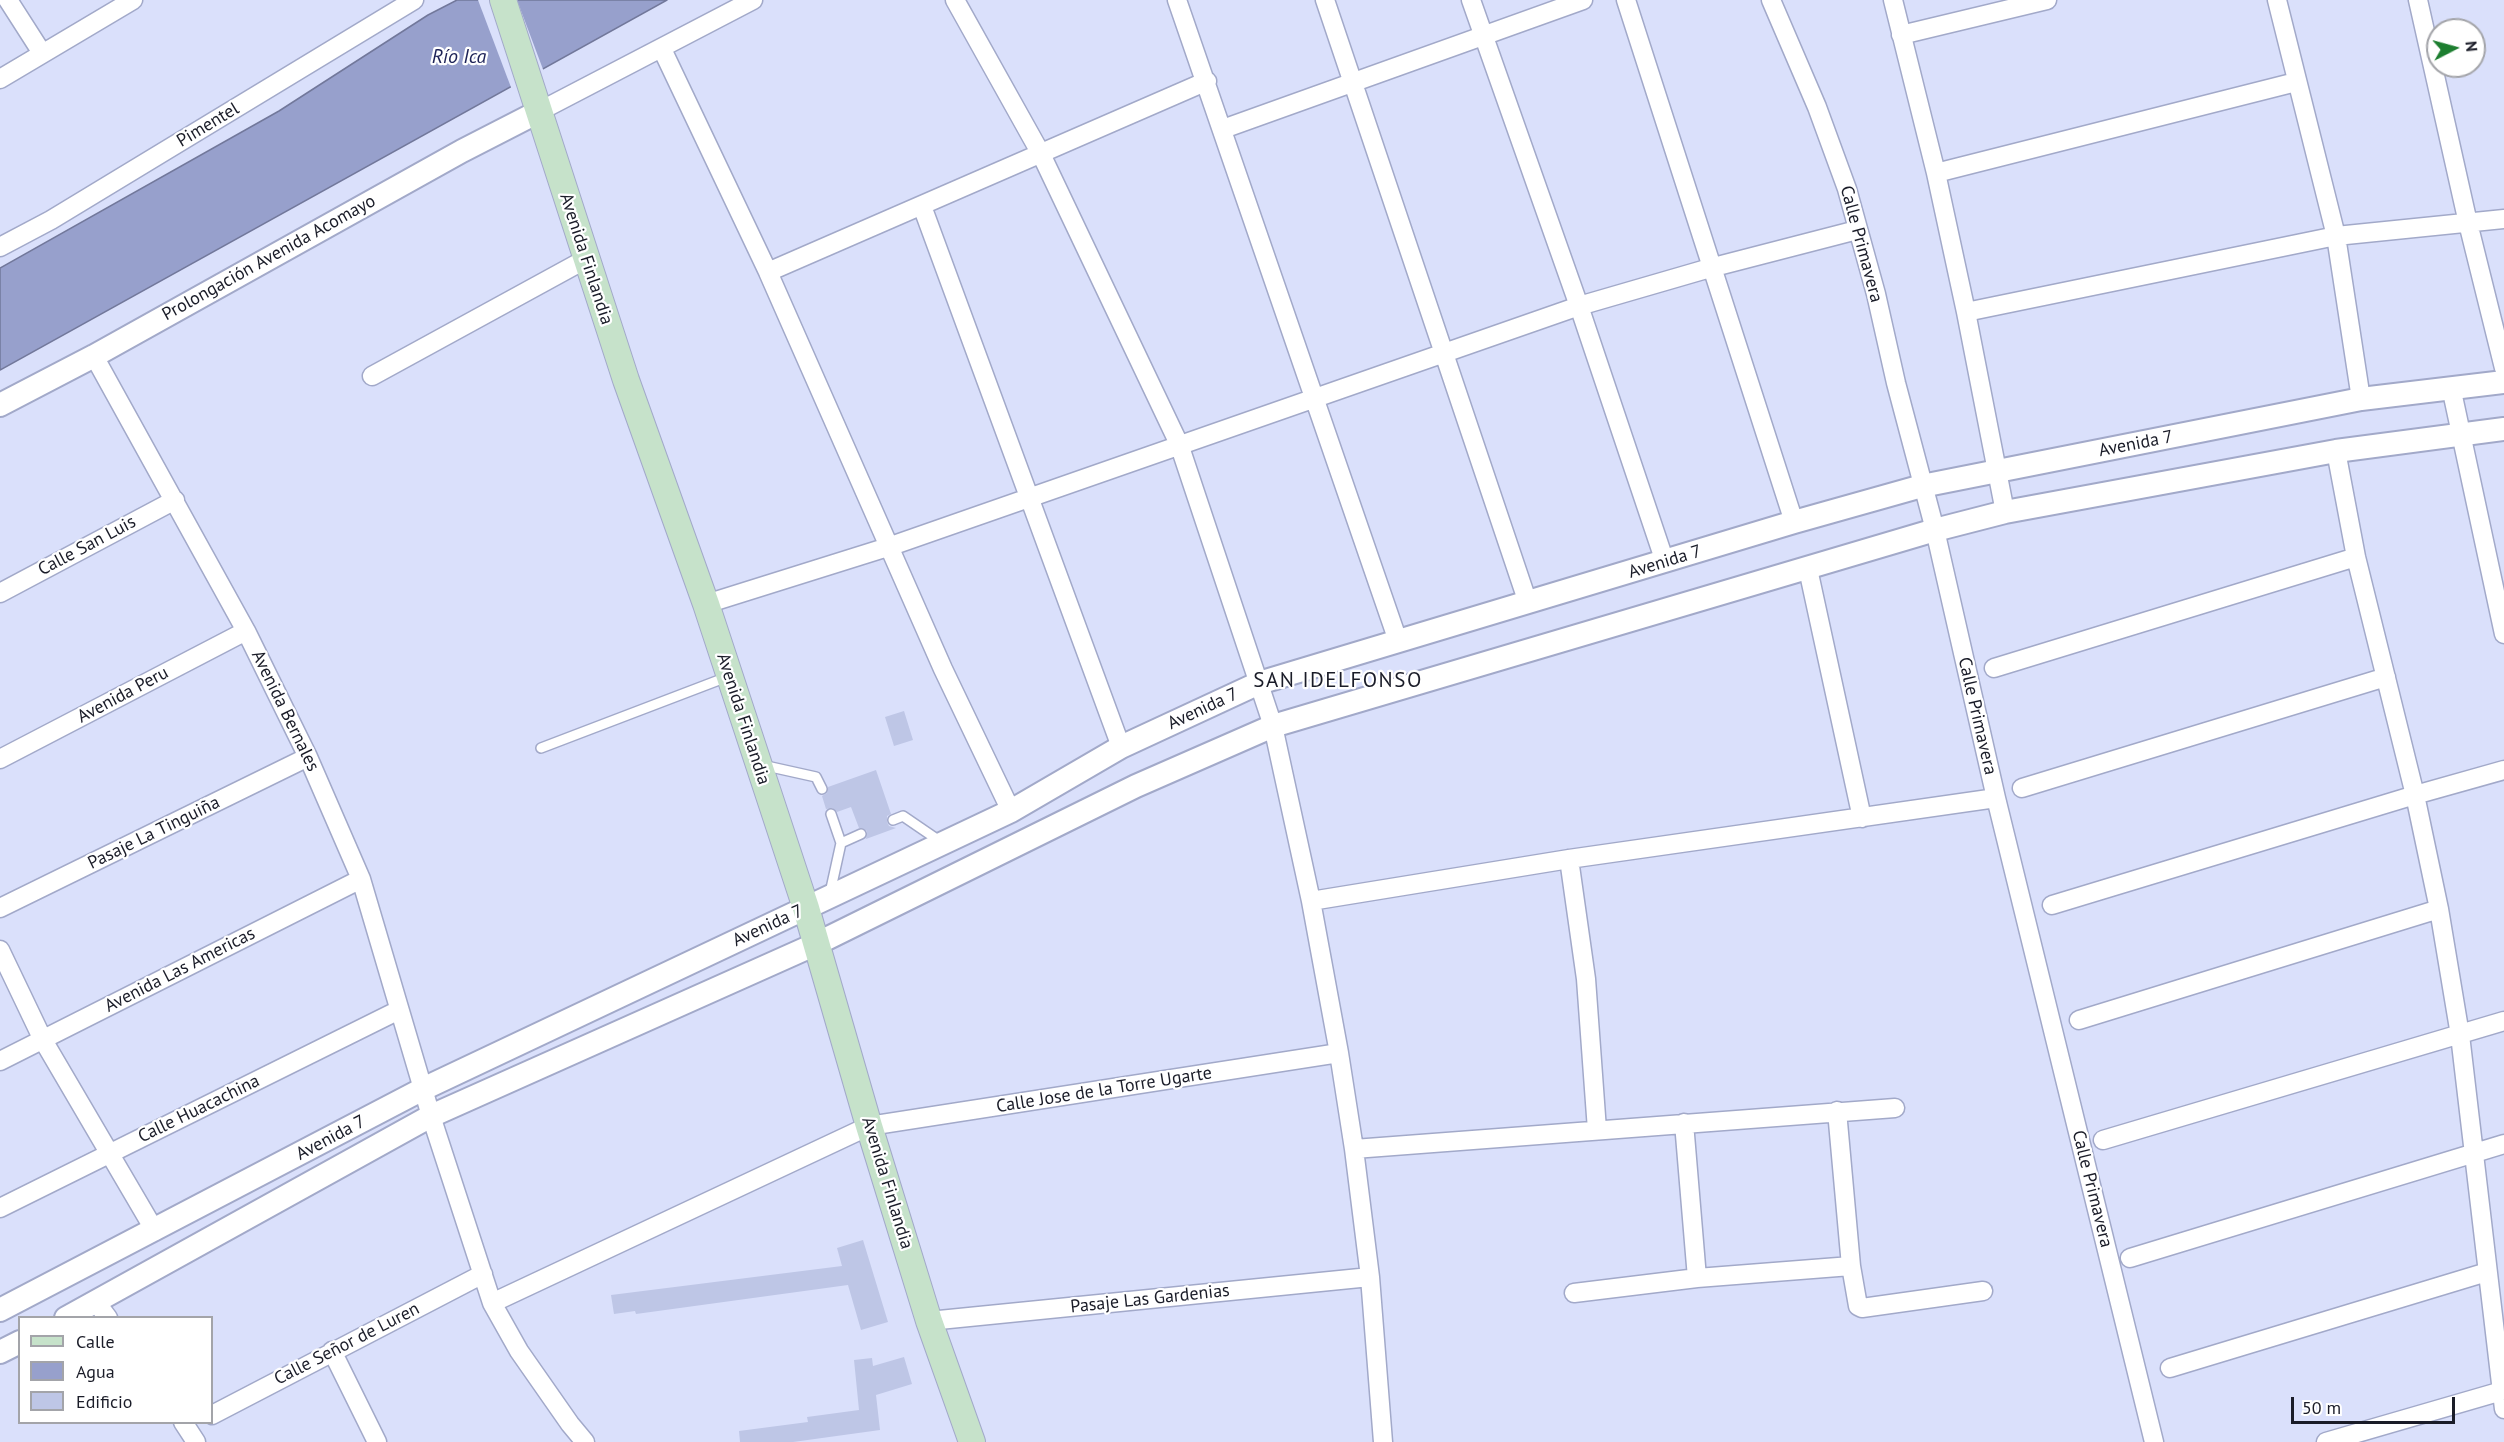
<!DOCTYPE html>
<html>
<head>
<meta charset="utf-8">
<style>
  body { margin:0 }
  #map { position:relative; width:2504px; height:1442px; overflow:hidden; background:#dae0fb; font-family:"PT Sans",sans-serif }
  canvas { display:block }
  .legend { position:absolute; left:18px; top:1316px; width:195px; height:108px; box-sizing:border-box; background:#fff; border:2px solid #a3a4a9; margin:0; padding:8px 10px; list-style:none; font-size:18px; color:#1a1c28 }
  .legend li { display:flex; align-items:center; gap:12px; height:30px }
  .legend b { width:30px; border:2px solid #a3a4a9 }
  .north { position:absolute; left:2426px; top:18px; width:60px; height:60px; box-sizing:border-box; background:#fff; border:2px solid #a3a4a9; border-radius:50%; rotate:84deg; font-size:16px; font-weight:700; line-height:24px; text-align:center; color:#1a1c28 }
  .north::after { content:''; display:block; margin:auto; width:21px; height:27px; background:#1d7e30; clip-path:polygon(50% 0,100% 100%,50% 72%,0 100%) }
  .scale { position:absolute; left:2291px; top:1397px; width:164px; height:27px; box-sizing:border-box; border:3px solid #1a1c28; border-top:0; padding-left:8px; font-size:18px; line-height:21px; white-space:nowrap; color:#1a1c28; -webkit-text-stroke:4px #fff; paint-order:stroke }
</style>
</head>
<body>
<div id="map">
<canvas width="2504" height="1442"></canvas>
<ul class="legend">
<li><b style="height:8px;background:#c6e2ca"></b>Calle</li>
<li><b style="height:16px;background:#97a0cc"></b>Agua</li>
<li><b style="height:16px;background:#bec6e6"></b>Edificio</li>
</ul>
<div class="north">N</div>
<div class="scale">50 m</div>
</div>
<script>
const ctx = document.querySelector('canvas').getContext('2d');
ctx.lineJoin = 'round';
function fill(path, color) {
  ctx.fillStyle = color;
  ctx.fill(path, 'evenodd');
}
function shape(rows) {
  const path = new Path2D();
  for (const r of rows) {
    path.moveTo(r[0], r[1]);
    for (let i = 2; i < r.length; i += 2) path.lineTo(r[i], r[i + 1]);
  }
  return path;
}
function trace(path, color, width, dash) {
  ctx.strokeStyle = color;
  ctx.lineWidth = width;
  ctx.lineCap = dash ? 'butt' : 'round';
  ctx.setLineDash(dash || []);
  ctx.stroke(path);
}
function write(font, color, halo, rows, align = 'center') {
  ctx.font = font + ' "PT Sans",sans-serif';
  ctx.lineWidth = 4.5;
  ctx.setLineDash([]);
  ctx.textBaseline = 'middle';
  ctx.strokeStyle = halo;
  ctx.fillStyle = color;
  for (const [text, x, y, turn = 0] of rows) {
    ctx.save();
    ctx.translate(x, y);
    ctx.rotate((+turn || 0) * Math.PI / 180);
    ctx.textAlign = isNaN(turn) ? turn : align;
    if (halo) ctx.strokeText(text, 0, 0);
    ctx.fillText(text, 0, 0);
    ctx.restore();
  }
}
const water = shape([
  [457,0,667,0,0,370,0,268,279,111,428,15,457,0]
]);
const pier = shape([
  [478,0,517,0,544,72,512,90]
]);
const building = shape([
  [904,711,913,740,894,746,885,717],
  [876,770,891,814,887,816,887,822,889,826,896,828,866,839,867,831,859,828,851,807,837,812,833,808,826,809,822,796,827,793,828,787],
  [863,1240,888,1322,861,1330,848,1285,636,1314,635,1311,614,1314,611,1295,842,1266,837,1248],
  [904,1357,912,1384,876,1395,880,1430,793,1442,740,1442,739,1431,808,1422,807,1417,859,1410,854,1360,872,1358,873,1366]
]);
const service = shape([
  [541,748,727,677],
  [762,765,816,777,822,789],
  [831,814,841,843],
  [893,820,903,816,941,842],
  [830,893,841,843,861,834]
]);
const minor = shape([
  [8,0,42,53],
  [955,0,1041,154,1179,444,1273,726,1311,901,1339,1053,1354,1149,1370,1277,1383,1442],
  [1177,0,1398,641],
  [1325,0,1528,603],
  [1471,0,1579,306,1665,562],
  [1626,0,1794,522],
  [1771,0,1817,107,1847,189,1876,294,1896,383,1935,530,1996,798,2154,1442],
  [1893,0,1936,173,1966,312,2005,512],
  [2277,0,2336,236,2361,399],
  [2418,0,2468,223,2504,368],
  [1901,35,2047,0],
  [662,49,768,272,943,669,1011,811],
  [0,79,133,0],
  [538,112,753,0],
  [1223,129,1583,0],
  [1936,173,2296,82],
  [922,206,1121,747],
  [0,247,51,220,414,0],
  [768,272,1207,81],
  [1966,312,2336,236,2504,219],
  [94,356,246,631,308,757,361,879,431,1116,492,1303,519,1351,570,1424,585,1442],
  [372,376,586,259],
  [2451,387,2504,634],
  [2336,451,2356,557,2415,795,2439,909,2460,1035,2504,1409],
  [1808,569,1862,818],
  [0,593,175,500],
  [706,604,891,546,1579,306,1710,268,1857,230],
  [1994,668,2356,557],
  [0,759,246,631],
  [2022,788,2386,677],
  [1569,859,1586,979,1597,1130],
  [1311,901,1569,859,1996,798],
  [2052,905,2415,795,2504,770],
  [0,908,308,757],
  [0,950,43,1040,155,1231],
  [2079,1020,2439,909],
  [0,1061,361,879],
  [1837,1111,1851,1266,1858,1306,1862,1308,1983,1291],
  [1684,1123,1697,1278],
  [2103,1140,2504,1021],
  [1354,1149,1895,1108],
  [0,1208,399,1010],
  [2130,1258,2504,1144],
  [1574,1293,1697,1278,1851,1266],
  [96,1302,108,1318],
  [492,1303,869,1126,1339,1053],
  [929,1321,1370,1277],
  [332,1351,377,1442],
  [2170,1368,2487,1272],
  [212,1415,483,1274],
  [183,1422,196,1442],
  [2326,1442,2502,1391]
]);
const tertiary = shape([
  [0,405,94,356,462,151,538,112],
  [0,1310,423,1089,1011,811,1121,747,1259,683,1794,522,1922,486,2361,399,2504,382],
  [66,1318,431,1116,816,944,1136,786,1273,726,1935,530,2005,512,2336,451,2504,429],
  [0,1352,20,1342]
]);
const secondary = shape([
  [503,0,626,380,706,604,806,908,869,1126,929,1321,972,1442]
]);
const streetNames = [
  ["Pimentel",208,125,-31],
  ["Calle Primavera",1861,244,75],
  ["Prolongación Avenida Acomayo",269,258,-29],
  ["Avenida Finlandia",586,259,72],
  ["Avenida 7",2136,444,-11],
  ["Calle San Luis",87,546,-28],
  ["Avenida 7",1665,562,-17],
  ["Avenida Peru",123,695,-28],
  ["Avenida 7",1203,709,-25],
  ["Avenida Bernales",285,711,64],
  ["Calle Primavera",1977,716,77],
  ["Avenida Finlandia",743,719,72],
  ["Pasaje La Tinguiña",154,833,-26],
  ["Avenida 7",768,926,-25],
  ["Avenida Las Americas",180,970,-27],
  ["Calle Jose de la Torre Ugarte",1104,1090,-9],
  ["Calle Huacachina",199,1109,-26],
  ["Avenida 7",331,1138,-28],
  ["Avenida Finlandia",887,1183,73],
  ["Calle Primavera",2092,1189,76],
  ["Pasaje Las Gardenias",1150,1299,-6],
  ["Calle Señor de Luren",347,1344,-27]
];
const waterNames = [
  ["Río Ica",459,57]
];
const quarterNames = [
  ["SAN IDELFONSO",1338,681]
];
fill(water, '#97a0cc');
trace(water, '#72789b', 1.5);
fill(pier, '#dae0fb');
fill(building, '#bec6e6');
trace(service, '#a2a9c9', 12);
trace(minor, '#a2a9c9', 21);
trace(tertiary, '#a2a9c9', 26);
trace(secondary, '#a2a9c9', 28);
trace(service, '#fff', 9);
trace(minor, '#fff', 18);
trace(tertiary, '#fff', 22);
trace(secondary, '#c6e2ca', 26);
write('18px', '#1a1c28', '#fff', streetNames);
write('italic 20px', '#1d2257', '#fff', waterNames);
ctx.letterSpacing = '1.5px';
write('21px', '#1a1c28', '#fff', quarterNames);
ctx.letterSpacing = '0px';
</script>
</body>
</html>
